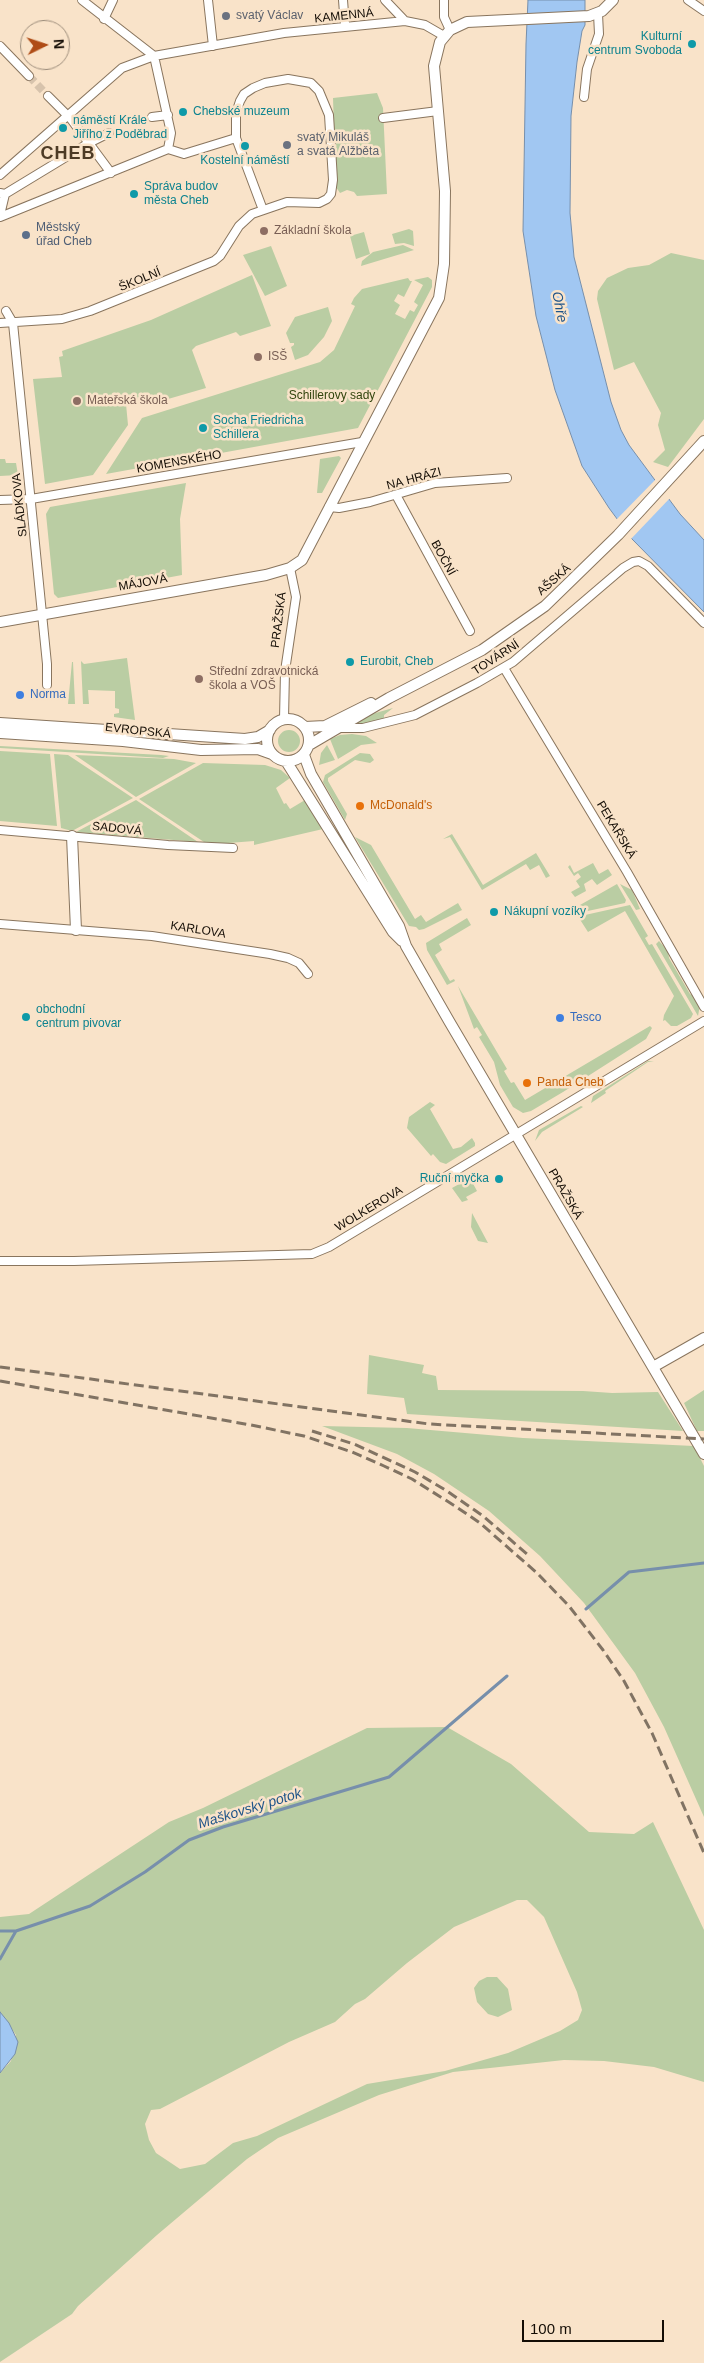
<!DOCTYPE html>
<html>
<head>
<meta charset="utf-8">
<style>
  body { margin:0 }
  #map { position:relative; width:704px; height:2363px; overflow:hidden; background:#f9e3c9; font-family:Arial,sans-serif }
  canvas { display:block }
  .north { position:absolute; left:20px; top:20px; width:50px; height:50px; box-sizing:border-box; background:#f9e3c9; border:1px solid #9d8d7b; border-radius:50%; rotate:86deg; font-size:14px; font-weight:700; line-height:20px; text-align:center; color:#140d05 }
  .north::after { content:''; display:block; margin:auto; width:18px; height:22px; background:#af4c16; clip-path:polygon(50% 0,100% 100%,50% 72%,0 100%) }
  .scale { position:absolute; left:522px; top:2320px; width:142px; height:22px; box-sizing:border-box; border:2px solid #140d05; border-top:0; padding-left:6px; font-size:15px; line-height:18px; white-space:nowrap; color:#140d05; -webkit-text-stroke:4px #f9e3c9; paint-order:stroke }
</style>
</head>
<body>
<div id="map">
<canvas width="704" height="2363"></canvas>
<div class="north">N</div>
<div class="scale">100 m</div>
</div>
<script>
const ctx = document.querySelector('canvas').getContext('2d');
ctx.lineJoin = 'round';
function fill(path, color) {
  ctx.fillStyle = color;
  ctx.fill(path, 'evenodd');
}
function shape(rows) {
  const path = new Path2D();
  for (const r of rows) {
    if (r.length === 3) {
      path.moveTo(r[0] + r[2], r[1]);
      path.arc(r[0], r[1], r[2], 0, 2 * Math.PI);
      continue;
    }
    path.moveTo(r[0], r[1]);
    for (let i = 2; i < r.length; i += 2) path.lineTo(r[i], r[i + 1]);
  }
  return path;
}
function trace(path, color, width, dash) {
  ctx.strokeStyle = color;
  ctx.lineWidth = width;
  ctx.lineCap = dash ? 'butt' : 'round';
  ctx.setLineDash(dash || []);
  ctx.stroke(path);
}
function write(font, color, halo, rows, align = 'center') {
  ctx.font = font + ' Arial,sans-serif';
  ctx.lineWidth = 5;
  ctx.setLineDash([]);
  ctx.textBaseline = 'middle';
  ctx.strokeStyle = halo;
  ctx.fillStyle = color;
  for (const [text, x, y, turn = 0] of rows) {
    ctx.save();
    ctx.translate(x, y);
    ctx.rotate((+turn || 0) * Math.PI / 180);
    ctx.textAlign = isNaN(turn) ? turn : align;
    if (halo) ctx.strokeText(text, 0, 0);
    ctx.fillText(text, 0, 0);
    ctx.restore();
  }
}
const green = shape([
  [377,93,383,108,387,194,357,196,354,192,347,190,340,193,336,187,333,98],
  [409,229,413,231,414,246,404,243,395,244,392,234],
  [364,232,370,254,356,259,350,236],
  [403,245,414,250,361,266,362,261,373,252],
  [271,246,287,286,265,296,243,255],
  [671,253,704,260,704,419,668,467,653,462,665,450,658,425,661,413,634,362,614,370,597,299,598,291,607,278,628,268,649,265],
  [252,275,271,326,240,336,236,332,196,346,192,350,206,388,144,406,129,399,126,404,128,425,93,475,45,484,33,379,62,377,59,357,63,356,62,351,151,320],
  [428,277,432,280,432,287,358,428,106,474,142,418,320,362,334,350,355,306,351,304,354,298,362,289,408,278,410,281,412,281,404,297,398,294,394,301,400,305,395,314,405,319,410,310,414,312,418,305,414,302,423,285,414,280],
  [328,307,332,321,324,337,308,355,295,360,291,347,294,345,294,343,290,343,286,333,295,317],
  [339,456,341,458,322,493,317,493,320,459],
  [0,459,5,459,6,463,16,463,18,475,0,476],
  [186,483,180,519,182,575,58,598,54,594,46,514,50,507],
  [127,658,135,720,114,717,114,714,119,713,119,709,115,708,115,691,88,690,89,704,83,704,81,661,84,664],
  [73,662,75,704,68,704,72,662],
  [393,708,384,715,384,720,357,725,357,722,372,714],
  [289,741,11],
  [352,734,366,736,377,743,361,745,338,759,330,739,340,735],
  [327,745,335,760,319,765,321,753],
  [0,746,161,755,169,756,163,758,0,748],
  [0,751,50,754,57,826,0,821],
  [360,753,370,754,374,760,370,763,355,760,328,778,328,781,347,814,345,820,323,782,325,775],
  [54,754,68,755,133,798,72,831,61,828],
  [75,755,174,759,196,763,136,797],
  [203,763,265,765,281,770,290,778,276,788,284,804,286,803,290,809,305,800,323,829,254,845,254,841,216,844,204,842,139,799],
  [136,800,198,842,76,832],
  [452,834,483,885,536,853,550,876,546,878,539,865,530,870,526,864,482,890,450,837,443,839],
  [355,837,371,845,415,919,421,915,426,922,458,903,462,910,424,929,419,930,416,927,409,926],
  [593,863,599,874,608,869,612,875,597,885,592,879,584,884,586,891,575,897,571,892,580,887,576,881,581,877,578,873,574,876,568,867,570,865,574,873],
  [617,884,626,900,625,903,583,912,580,905],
  [620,884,632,890,640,909,636,910],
  [630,905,648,936,645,938,649,945,652,944,693,1014,691,1018,677,1026,671,1026,665,1020,663,1021,664,1015,674,996,625,911,588,932,579,918,585,915],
  [467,918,471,925,439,944,442,950,435,955,450,981,454,979,455,981,447,985,427,950,426,943],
  [659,941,668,951,669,958,690,994,696,997,700,1005,698,1016,656,944],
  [458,986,507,1069,504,1071,511,1083,514,1082,525,1100,650,1026,652,1028,646,1039,563,1092,531,1111,523,1113,513,1107,500,1085,494,1062,479,1037,482,1035,477,1027,474,1029],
  [648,1061,654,1062,648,1062,605,1091,606,1093,591,1103,593,1096],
  [430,1102,435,1105,430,1109,453,1149,461,1147,472,1138,475,1143,475,1146,446,1164,440,1162,433,1154,431,1156,407,1128,409,1117],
  [581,1106,583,1107,542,1132,535,1141,539,1130],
  [470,1178,477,1191,466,1197,468,1200,462,1202,452,1188],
  [472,1213,488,1243,478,1241,471,1227],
  [369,1355,424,1365,422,1373,436,1376,438,1390,583,1391,612,1393,658,1392,683,1431,407,1414,404,1398,367,1394],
  [704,1390,704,1431,697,1431,684,1403],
  [322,1426,407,1428,523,1438,694,1446,704,1466,704,1817,664,1727,635,1673,584,1603,540,1556,489,1511,434,1474,397,1454],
  [447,1727,511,1764,589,1832,634,1834,653,1822,704,1930,704,2082,654,2067,604,2061,564,2060,453,2072,379,2095,278,2138,247,2159,157,2235,78,2306,72,2314,0,2362,0,2073,11,2061,16,2035,0,2012,0,1917,29,1914,169,1822,203,1808,367,1728],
  [517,1900,527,1900,544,1917,577,1992,582,2010,578,2020,560,2031,508,2053,445,2071,367,2084,257,2136,233,2143,205,2164,180,2169,156,2153,149,2140,145,2124,151,2110,160,2109,289,2042,335,2022,355,2004,365,1999,407,1963,454,1927],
  [487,1977,497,1977,508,1989,512,2010,498,2017,488,2014,477,2002,474,1988,479,1981]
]);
const water = shape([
  [528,0,585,0,585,25,582,31,577,62,571,116,570,213,574,257,611,402,621,430,629,445,680,514,704,540,704,612,632,539,609,508,582,466,555,390,536,316,523,231,526,44,528,0],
  [0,2012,9,2023,18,2042,15,2054,0,2073,0,2012]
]);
const pier = shape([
  [657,478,671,497,630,540,615,521]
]);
const stream = shape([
  [586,1609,629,1572,704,1563],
  [0,1931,16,1931],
  [0,1959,16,1931,90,1906,145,1872,189,1840,223,1827,389,1777,507,1676]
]);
const streetTunnel = shape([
  [29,76,48,96]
]);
const street = shape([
  [82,0,154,56,171,133,168,149],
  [208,0,213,46],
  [343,0,345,26],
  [385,0,405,21],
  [444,0,444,17,450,30],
  [688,0,704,11],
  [104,19,113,0],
  [0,46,29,76],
  [48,96,71,119,111,173],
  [584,97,587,69,599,34,598,14],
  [152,117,168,115],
  [383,118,438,111],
  [168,149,184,154,236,138],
  [0,175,122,68,154,56,284,33,405,21,425,25,444,36],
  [5,194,89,143,109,133],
  [0,215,5,194,0,193],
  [0,217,168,149],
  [6,311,13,323,47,664,47,685],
  [0,323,62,319,90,311,214,261,220,256,239,226,252,214,287,202,319,203,327,199,331,194,333,180,329,115,319,91,311,83,288,79,265,83,253,88,244,94,240,101,236,113,236,138,263,210],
  [396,495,470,631],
  [0,500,31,499,362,442],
  [329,507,339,508,370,502,435,483,507,478],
  [504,668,627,872,704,1007],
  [284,719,285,671,296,597,290,568],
  [341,728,363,728,415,715,477,683,513,662,623,568,633,562,639,561,648,566,704,623],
  [0,830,168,845,233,848],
  [0,924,152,936,270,954,288,958,299,963,308,974],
  [0,1261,74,1261,312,1254,329,1247,704,1021]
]);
const secondary = shape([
  [0,622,266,575,290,568,302,560,439,298,444,264,445,191,434,66,440,42,450,30,467,22,589,16,602,11,613,0],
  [288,740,21],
  [0,723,245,739,258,737,270,730],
  [305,727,325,726,371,703],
  [0,733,123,741,201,750,258,749,272,754],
  [309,745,389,698,482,650,545,606,618,535,704,441],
  [304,755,311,774,399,926,406,946,449,1021,704,1454],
  [286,761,393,932,402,941],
  [72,836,76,930],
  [653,1367,704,1338]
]);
const rail = shape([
  [0,1367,429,1424,704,1439],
  [0,1381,251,1425,304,1436,352,1452,384,1466,412,1479,455,1506,480,1523,537,1573,569,1606,603,1650,624,1681,652,1733,704,1853],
  [312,1431,354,1444,415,1472,447,1491,483,1516,527,1554]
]);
const markers = [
  [226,16,5,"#6b7280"],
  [692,44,5,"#0f9aa8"],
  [183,112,5,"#0f9aa8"],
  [63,128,5,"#0f9aa8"],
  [287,145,5,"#6b7280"],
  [245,146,5,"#0f9aa8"],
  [134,194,5,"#0f9aa8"],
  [264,231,5,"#8d6e63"],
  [26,235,5,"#5c6f8a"],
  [258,357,5,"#8d6e63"],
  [77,401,5,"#8d6e63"],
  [203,428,5,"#0f9aa8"],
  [350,662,5,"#0f9aa8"],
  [199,679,5,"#8d6e63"],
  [20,695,5,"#3f7fe0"],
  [360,806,5,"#e8710a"],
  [494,912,5,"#0f9aa8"],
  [26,1017,5,"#0f9aa8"],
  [560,1018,5,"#3f7fe0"],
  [527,1083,5,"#e8710a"],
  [499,1179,5,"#0f9aa8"]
];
const worshipNames = [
  ["svatý Václav",236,16],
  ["svatý Mikuláš",297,138],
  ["a svatá Alžběta",297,152]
];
const streetNames = [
  ["KAMENNÁ",344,16,-6],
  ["ŠKOLNÍ",140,280,-22],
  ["KOMENSKÉHO",179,462,-10],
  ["NA HRÁZI",414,479,-15],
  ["SLÁDKOVA",20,505,-96],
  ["BOČNÍ",443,558,61],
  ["AŠSKÁ",554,580,-42],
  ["MÁJOVÁ",143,583,-10],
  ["PRAŽSKÁ",279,620,-83],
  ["TOVÁRNÍ",496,658,-33],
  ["EVROPSKÁ",138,731,6],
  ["SADOVÁ",117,829,6],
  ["PEKAŘSKÁ",616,830,59],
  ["KARLOVA",198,930,9],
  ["PRAŽSKÁ",565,1194,60],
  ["WOLKEROVA",369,1209,-31]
];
const cultureNames = [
  ["Kulturní",682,37,"right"],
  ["centrum Svoboda",682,51,"right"],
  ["Chebské muzeum",193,112],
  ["náměstí Krále",73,121],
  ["Jiřího z Poděbrad",73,135],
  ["Kostelní náměstí",245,161,"center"],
  ["Správa budov",144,187],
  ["města Cheb",144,201],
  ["Socha Friedricha",213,421],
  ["Schillera",213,435],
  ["Eurobit, Cheb",360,662],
  ["Nákupní vozíky",504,912],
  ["obchodní",36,1010],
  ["centrum pivovar",36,1024],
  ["Ruční myčka",489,1179,"right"]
];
const serviceNames = [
  ["Městský",36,228],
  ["úřad Cheb",36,242]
];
const educationNames = [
  ["Základní škola",274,231],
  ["ISŠ",268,357],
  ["Mateřská škola",87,401],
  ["Střední zdravotnická",209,672],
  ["škola a VOŠ",209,686]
];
const parkNames = [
  ["Schillerovy sady",332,396]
];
const shopNames = [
  ["Norma",30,695],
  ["Tesco",570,1018]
];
const foodNames = [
  ["McDonald's",370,806],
  ["Panda Cheb",537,1083]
];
const waterNames = [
  ["Ohře",559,307,79],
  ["Maškovský potok",250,1809,-17]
];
const districtNames = [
  ["CHEB",68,154]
];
fill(green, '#bacda3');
fill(water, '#a1c7f2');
trace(water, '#778fab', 1);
fill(pier, '#f9e3c9');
trace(stream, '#778fab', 3);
trace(streetTunnel, '#d7c3ac', 8, [8, 4]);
trace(street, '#89755e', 10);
trace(secondary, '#89755e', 12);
trace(street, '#fff', 8);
trace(secondary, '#fff', 10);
trace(rail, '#817363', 3, [10, 5]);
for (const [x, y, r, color] of markers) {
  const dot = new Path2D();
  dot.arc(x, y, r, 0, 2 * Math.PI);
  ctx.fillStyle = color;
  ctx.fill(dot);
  trace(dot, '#f9e3c9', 2);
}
write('12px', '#5b616d', '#f9e3c9', worshipNames, 'left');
write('12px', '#140d05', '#f9e3c9', streetNames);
write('12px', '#0d838f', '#f9e3c9', cultureNames, 'left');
write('12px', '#4e5e75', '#f9e3c9', serviceNames, 'left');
write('12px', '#785e54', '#f9e3c9', educationNames, 'left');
write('12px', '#32450e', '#f9e3c9', parkNames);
write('12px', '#366cbe', '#f9e3c9', shopNames, 'left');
write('12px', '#c56008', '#f9e3c9', foodNames, 'left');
write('italic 14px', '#1f5489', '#f9e3c9', waterNames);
ctx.letterSpacing = '1px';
write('bold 18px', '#4d3b26', '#f9e3c9', districtNames);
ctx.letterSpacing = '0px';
</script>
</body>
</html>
